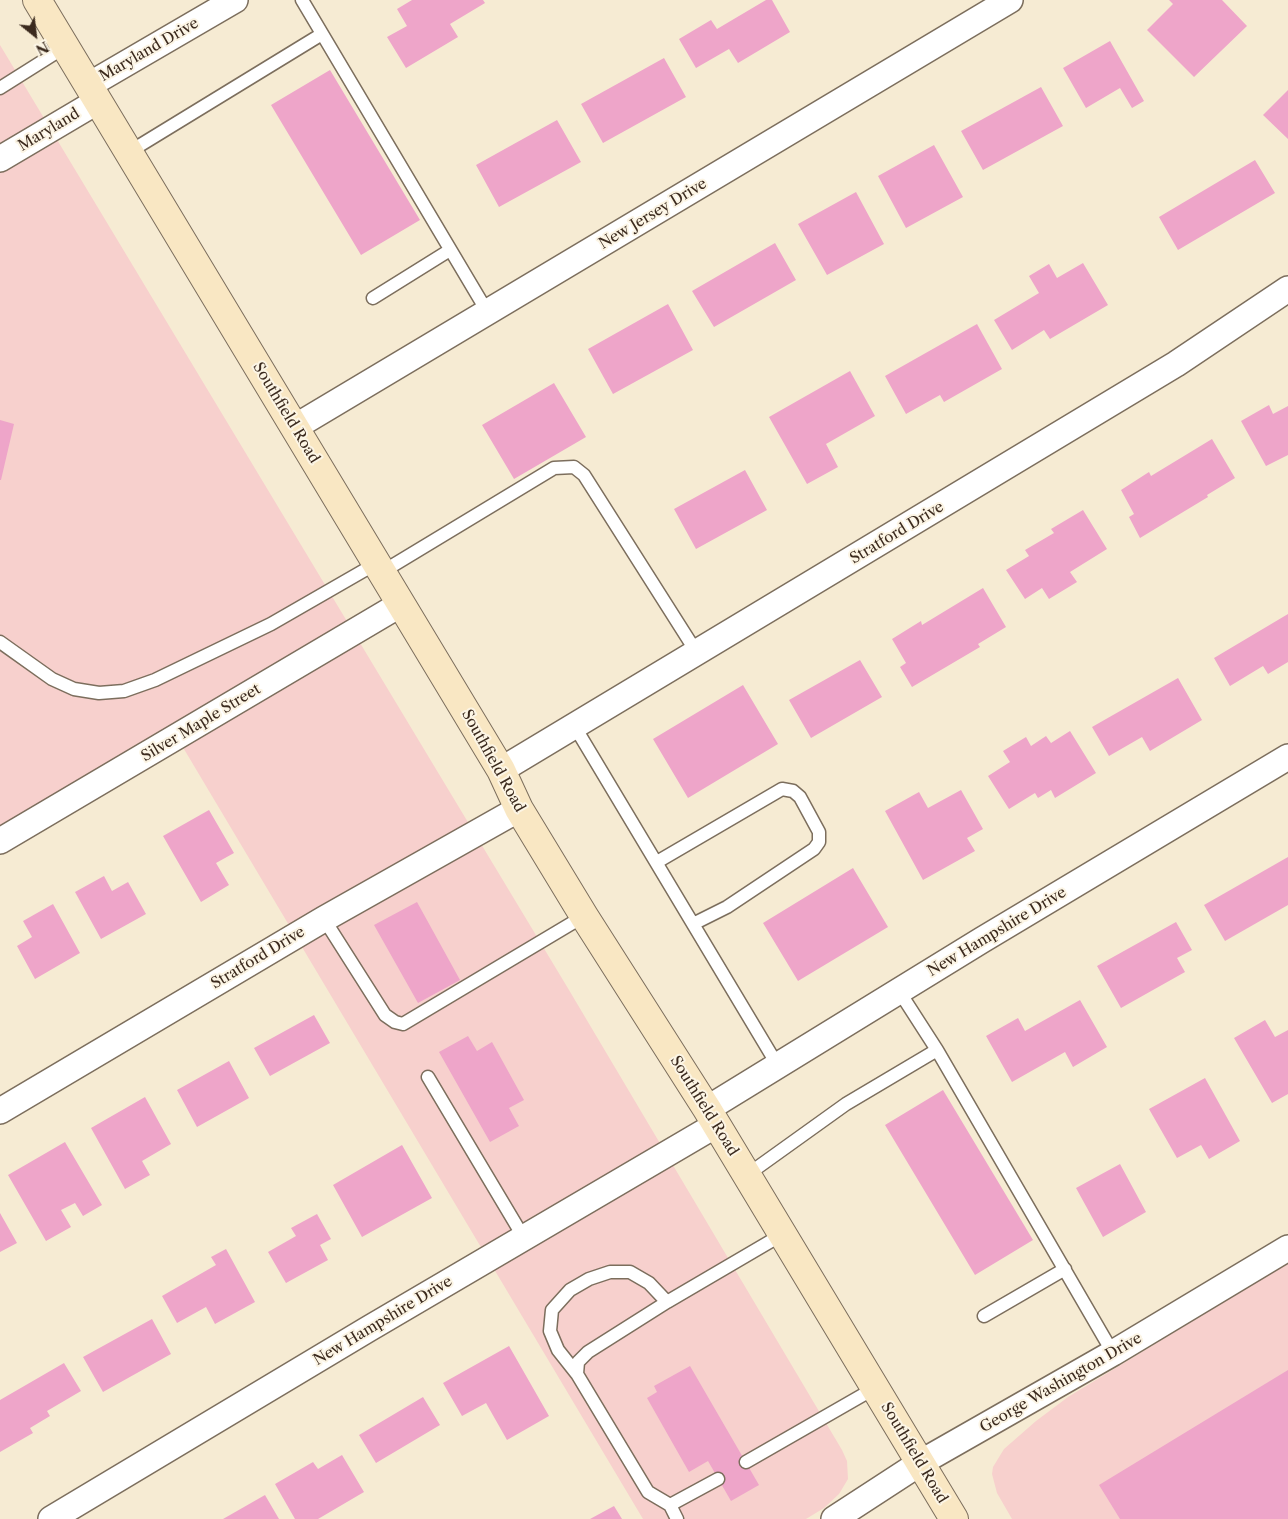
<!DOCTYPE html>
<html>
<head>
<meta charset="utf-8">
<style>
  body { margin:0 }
  #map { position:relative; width:1288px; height:1519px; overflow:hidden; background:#f6ebd3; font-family:"Libre Caslon Text",serif }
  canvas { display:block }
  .north { position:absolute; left:10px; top:10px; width:50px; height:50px; -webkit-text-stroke:4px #fcf5e5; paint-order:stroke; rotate:151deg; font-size:14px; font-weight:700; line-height:20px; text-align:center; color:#3b2a1e }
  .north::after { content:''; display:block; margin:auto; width:18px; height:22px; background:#3b2a1e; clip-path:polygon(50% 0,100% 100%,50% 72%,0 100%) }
</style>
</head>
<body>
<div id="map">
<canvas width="1288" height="1519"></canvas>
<div class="north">N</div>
</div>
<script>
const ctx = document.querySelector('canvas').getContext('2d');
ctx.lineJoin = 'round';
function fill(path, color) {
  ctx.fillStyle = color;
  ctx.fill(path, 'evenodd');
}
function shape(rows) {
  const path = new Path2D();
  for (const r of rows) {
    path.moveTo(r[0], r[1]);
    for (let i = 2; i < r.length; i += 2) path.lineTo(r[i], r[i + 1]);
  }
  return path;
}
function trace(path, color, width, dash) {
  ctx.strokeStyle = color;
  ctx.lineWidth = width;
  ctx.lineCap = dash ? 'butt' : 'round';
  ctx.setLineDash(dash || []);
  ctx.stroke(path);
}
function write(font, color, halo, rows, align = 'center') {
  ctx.font = font + ' "Libre Caslon Text",serif';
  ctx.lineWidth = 4;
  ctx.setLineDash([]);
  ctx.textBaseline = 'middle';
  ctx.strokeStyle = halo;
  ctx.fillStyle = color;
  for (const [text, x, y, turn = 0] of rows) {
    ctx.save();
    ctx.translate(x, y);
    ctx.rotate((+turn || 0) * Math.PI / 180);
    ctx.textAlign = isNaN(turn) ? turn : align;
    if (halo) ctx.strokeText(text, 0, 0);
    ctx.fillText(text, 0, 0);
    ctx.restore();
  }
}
const built = shape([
  [0,45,569,990,842,1450,847,1461,848,1479,839,1494,824,1508,806,1519,643,1519,172,729,0,829],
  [1288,1263,1288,1519,1012,1519,997,1493,992,1474,993,1467,1004,1449,1036,1421,1068,1397]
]);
const building = shape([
  [412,0,483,0,485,3,450,24,458,37,406,68,387,37,407,26,397,9],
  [766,0,772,0,790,32,738,63,729,49,696,68,679,39,711,20,717,29],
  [1169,0,1222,0,1247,26,1194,77,1147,30,1173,4],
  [1110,41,1144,101,1132,108,1120,88,1086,108,1063,68],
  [664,58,686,97,603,143,581,104],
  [330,70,420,220,361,255,271,105],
  [1041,87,1063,126,983,170,961,131],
  [1288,90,1288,139,1263,115],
  [557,120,581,162,499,207,476,165],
  [934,145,963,197,906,228,878,176],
  [1255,160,1275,193,1178,250,1159,217],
  [856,192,884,244,827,275,798,224],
  [775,243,796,280,714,327,692,291],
  [1083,263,1108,305,1050,339,1044,330,1012,350,994,320,1039,293,1029,276,1049,264,1057,278],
  [668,304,693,350,613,394,588,349],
  [977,324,1002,369,944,402,940,395,906,414,885,376],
  [850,371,875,416,826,444,838,467,807,484,769,417],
  [554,383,586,437,514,479,482,425],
  [1269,405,1273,414,1288,406,1288,455,1266,466,1241,421],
  [0,420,14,424,1,480,0,480],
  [1212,439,1235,478,1207,495,1208,497,1140,538,1129,517,1134,514,1121,490,1149,472,1151,476],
  [745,470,767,510,696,549,674,509],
  [1083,510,1107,549,1070,572,1077,582,1049,599,1042,588,1025,599,1006,570,1029,556,1025,550,1054,533,1051,529],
  [983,588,1006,627,978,644,980,647,912,687,900,667,906,663,892,639,921,621,922,625],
  [1288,614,1288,662,1268,674,1263,666,1230,686,1214,658],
  [860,660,882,697,811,738,789,700],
  [1178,678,1202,720,1150,751,1142,737,1109,756,1092,727],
  [743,685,778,744,688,798,653,739],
  [1070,731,1096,773,1055,798,1051,790,1038,798,1035,793,1009,809,988,776,1010,762,1003,751,1026,737,1031,746,1046,736,1051,743],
  [961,790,983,829,967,838,975,851,923,880,885,811,919,792,928,808],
  [209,810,234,853,216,863,229,885,201,902,163,836],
  [1288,857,1288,905,1225,941,1204,905],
  [853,868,888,927,798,981,763,923],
  [104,876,112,891,128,882,146,914,101,939,75,892],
  [417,902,460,980,418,1003,374,925],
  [53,904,80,953,35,979,17,946,32,937,23,921],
  [1176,922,1192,950,1177,958,1185,972,1121,1008,1097,966],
  [1080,1000,1107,1047,1073,1067,1065,1052,1012,1082,986,1036,1018,1018,1025,1031],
  [314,1015,330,1043,270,1076,254,1048],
  [1265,1020,1275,1037,1288,1030,1288,1094,1272,1103,1234,1038],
  [468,1036,477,1051,492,1042,524,1100,509,1108,519,1126,490,1142,439,1052],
  [229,1061,249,1098,197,1127,177,1090],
  [1205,1078,1240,1141,1209,1159,1201,1145,1177,1158,1149,1109],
  [943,1090,1033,1240,975,1275,885,1125],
  [145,1097,171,1144,142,1161,150,1175,125,1189,91,1128],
  [65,1142,102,1205,83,1216,75,1203,61,1210,71,1227,46,1241,8,1175],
  [402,1145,432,1198,362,1237,333,1185],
  [1120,1164,1146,1212,1103,1237,1076,1188],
  [0,1213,17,1243,0,1252],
  [317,1214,331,1239,320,1245,328,1260,286,1283,268,1252,296,1236,291,1228],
  [226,1249,255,1302,215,1324,206,1307,177,1323,162,1296,216,1265,211,1257],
  [152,1319,171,1354,103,1392,83,1357],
  [509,1346,549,1416,507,1440,486,1403,462,1416,443,1383],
  [64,1363,81,1391,47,1411,50,1416,30,1428,33,1433,0,1452,0,1400],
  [690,1366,759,1485,731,1501,708,1461,689,1472,647,1398,657,1392,654,1386],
  [1288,1370,1288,1519,1120,1519,1099,1485],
  [423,1397,440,1425,376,1463,359,1435],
  [342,1455,364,1492,318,1519,295,1519,275,1484,313,1462,318,1469],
  [265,1495,279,1519,223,1519],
  [614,1506,622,1519,590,1519]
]);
const lane = shape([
  [302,0,488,313],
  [0,88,65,47],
  [129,152,322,34],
  [373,298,450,250],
  [382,572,554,468,574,467,584,475,697,653],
  [0,642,52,679,74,689,99,693,124,691,155,680,271,624,377,563],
  [575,727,778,1066],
  [657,862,782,789,793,791,800,797,819,832,819,842,814,849,727,907,693,924],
  [324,919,385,1015,395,1022,403,1024,584,916],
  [899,991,937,1050,1113,1353],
  [428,1077,524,1238],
  [747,1175,846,1104,937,1050],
  [984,1316,1065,1269],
  [577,1374,558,1350,550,1331,552,1310,570,1290,589,1279,610,1272,630,1272,649,1283,667,1302],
  [746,1462,875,1388],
  [670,1505,718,1479],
  [677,1519,670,1505,648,1492,577,1374,578,1362,588,1352,667,1302,783,1234]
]);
const street = shape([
  [89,85,235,0],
  [0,159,98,101],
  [295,427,1010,0],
  [501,770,1176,364,1288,289],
  [0,841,401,604],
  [707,1109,982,940,1288,757],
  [0,1111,324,919,519,809],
  [51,1519,370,1328,716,1125],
  [834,1519,920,1463,1113,1353,1288,1248]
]);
const secondary = shape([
  [37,0,501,770,519,809,584,916,707,1109,954,1519]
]);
const streetNames = [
  ["Maryland Drive",149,50,-30],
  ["Maryland",49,130,-31],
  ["New Jersey Drive",653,214,-31],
  ["Southfield Road",286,413,59],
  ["Stratford Drive",897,533,-31],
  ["Silver Maple Street",201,723,-31],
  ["Southfield Road",493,761,61],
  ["New Hampshire Drive",997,932,-31],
  ["Stratford Drive",258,958,-31],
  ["Southfield Road",704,1106,58],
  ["New Hampshire Drive",383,1321,-31],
  ["George Washington Drive",1061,1383,-30],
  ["Southfield Road",914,1453,59]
];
fill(built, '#f7d0cd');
fill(building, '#eea5c9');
trace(lane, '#7c6e5d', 15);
trace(street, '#7c6e5d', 28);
trace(secondary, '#7c6e5d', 30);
trace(lane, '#fff', 12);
trace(street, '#fff', 25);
trace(secondary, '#f9e7c3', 28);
write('15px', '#3b2a1e', '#fcf5e5', streetNames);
</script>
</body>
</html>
